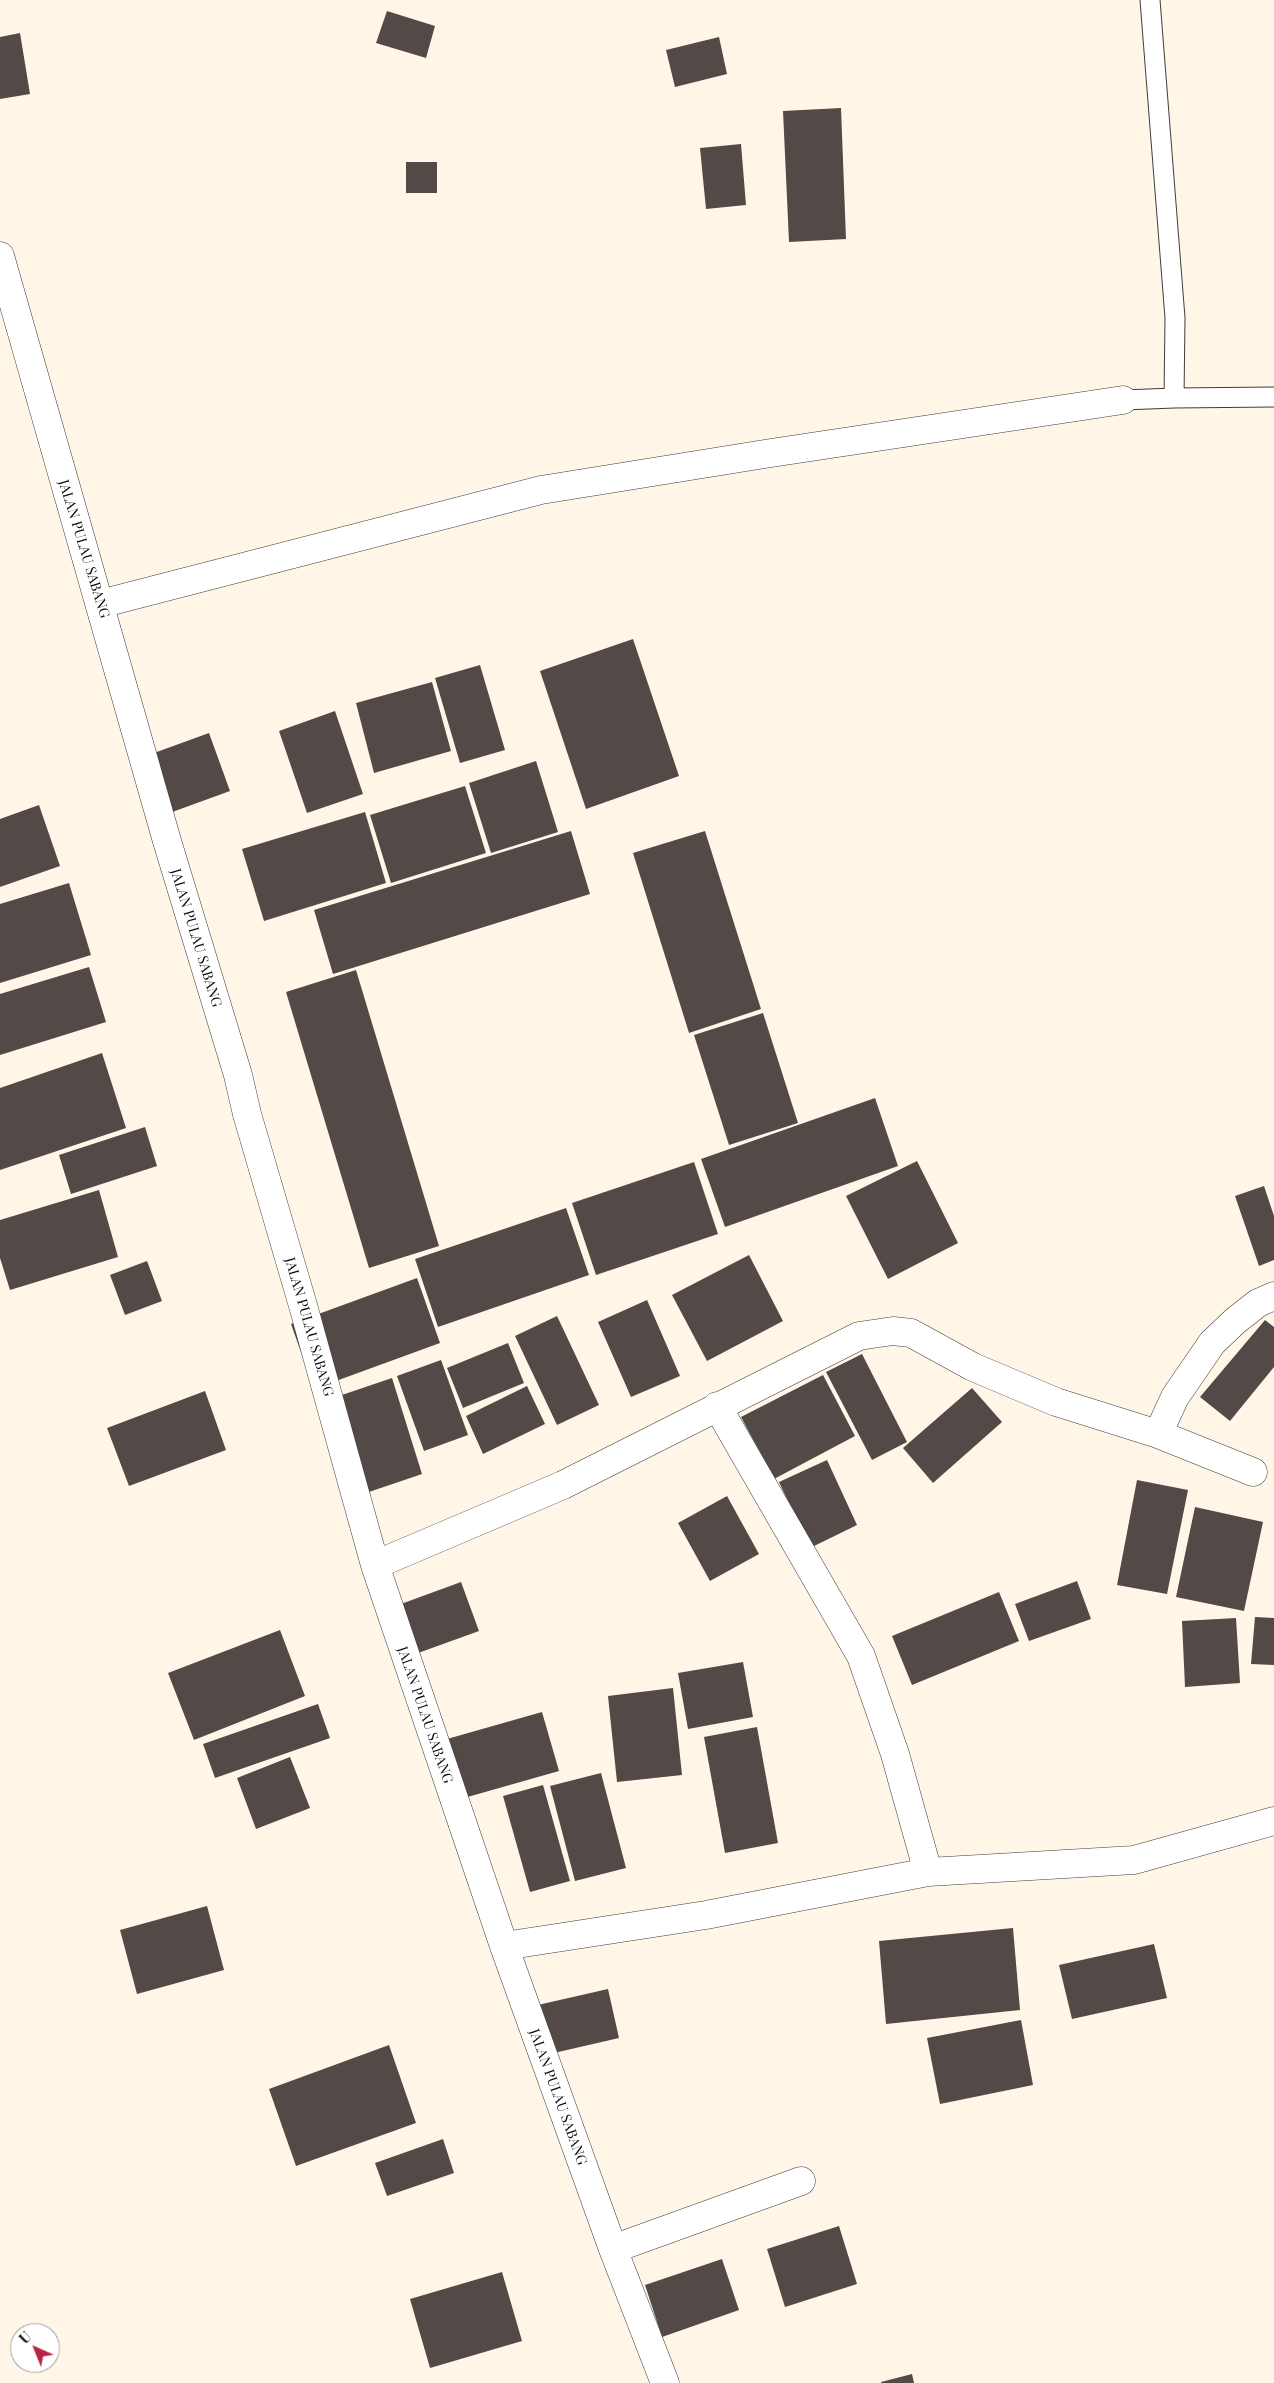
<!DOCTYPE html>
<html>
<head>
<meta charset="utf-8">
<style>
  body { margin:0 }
  #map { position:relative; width:1274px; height:2383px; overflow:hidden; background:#fff6e8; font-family:"Playfair Display",serif }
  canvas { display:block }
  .north { position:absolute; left:10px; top:2323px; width:50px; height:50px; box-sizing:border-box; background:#fff; border:1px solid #9d9d9d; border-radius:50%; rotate:316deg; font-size:14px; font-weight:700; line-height:20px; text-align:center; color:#0a0a0a }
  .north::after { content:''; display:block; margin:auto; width:18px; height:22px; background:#b82545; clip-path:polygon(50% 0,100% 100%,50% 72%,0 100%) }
</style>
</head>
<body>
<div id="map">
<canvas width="1274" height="2383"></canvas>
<div class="north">U</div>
</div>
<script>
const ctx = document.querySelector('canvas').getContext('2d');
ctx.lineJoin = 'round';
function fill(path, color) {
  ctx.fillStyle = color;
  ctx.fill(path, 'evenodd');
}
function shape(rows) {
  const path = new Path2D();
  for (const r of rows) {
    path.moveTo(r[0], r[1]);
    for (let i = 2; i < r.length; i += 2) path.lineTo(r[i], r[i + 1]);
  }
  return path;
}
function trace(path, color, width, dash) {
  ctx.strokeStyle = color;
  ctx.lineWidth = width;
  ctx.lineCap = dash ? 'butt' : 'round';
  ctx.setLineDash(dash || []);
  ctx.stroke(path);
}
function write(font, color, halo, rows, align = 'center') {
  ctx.font = font + ' "Playfair Display",serif';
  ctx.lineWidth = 5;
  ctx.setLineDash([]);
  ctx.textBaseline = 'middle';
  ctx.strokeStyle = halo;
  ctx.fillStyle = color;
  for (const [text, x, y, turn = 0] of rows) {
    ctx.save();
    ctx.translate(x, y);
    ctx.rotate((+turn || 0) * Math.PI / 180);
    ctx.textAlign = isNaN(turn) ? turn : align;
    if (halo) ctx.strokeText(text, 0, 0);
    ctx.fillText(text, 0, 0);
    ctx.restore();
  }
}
const building = shape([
  [387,11,435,26,426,58,376,43],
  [20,33,30,94,0,99,0,37],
  [719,37,727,74,675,87,666,50],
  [841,108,846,239,789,242,783,111],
  [741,144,746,205,706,209,700,148],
  [406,162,437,162,437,193,406,193],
  [633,639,679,776,586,809,540,671],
  [480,665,505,750,460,763,435,678],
  [432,682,451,751,374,773,356,703],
  [335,711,363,794,307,813,279,731],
  [209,733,230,791,153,819,132,761],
  [536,761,558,832,491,853,469,783],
  [465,786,486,853,391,883,370,815],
  [39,805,60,866,0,887,0,819],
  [365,812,386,883,264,921,242,849],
  [571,831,590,894,333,974,314,910],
  [705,831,761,1009,689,1033,633,853],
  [69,883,91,955,0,983,0,904],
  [89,967,106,1022,0,1055,0,994],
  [356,970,439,1246,369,1268,286,992],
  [763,1013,798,1123,729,1145,694,1035],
  [102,1053,126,1128,0,1170,0,1088],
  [875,1098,898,1166,725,1227,701,1159],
  [145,1127,157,1166,71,1194,59,1155],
  [917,1161,958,1243,888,1279,846,1196],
  [694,1162,718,1234,596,1275,572,1203],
  [1264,1186,1274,1216,1274,1260,1259,1266,1235,1196],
  [99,1190,118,1257,10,1290,0,1258,0,1220],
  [566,1208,589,1275,438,1327,415,1259],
  [749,1255,783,1321,707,1361,672,1295],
  [147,1261,162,1301,125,1315,110,1275],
  [417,1278,440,1343,314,1389,291,1324],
  [647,1300,680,1376,631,1397,598,1322],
  [557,1316,599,1405,557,1425,515,1336],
  [1265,1320,1274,1327,1274,1367,1230,1421,1200,1397],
  [508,1343,524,1383,463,1408,447,1368],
  [862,1354,907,1442,872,1460,826,1372],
  [441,1360,468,1435,424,1451,397,1376],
  [823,1375,855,1436,774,1479,741,1417],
  [392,1378,422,1474,366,1493,336,1397],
  [527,1386,545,1424,483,1454,466,1416],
  [972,1388,1002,1422,933,1483,903,1448],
  [205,1391,226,1450,129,1486,107,1428],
  [827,1460,857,1525,810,1548,779,1482],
  [1137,1480,1188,1490,1167,1594,1117,1585],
  [727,1496,759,1554,710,1581,678,1523],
  [1195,1507,1263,1522,1244,1611,1176,1597],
  [1077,1581,1091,1619,1029,1641,1015,1604],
  [461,1582,479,1631,407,1657,390,1608],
  [999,1592,1019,1641,912,1685,892,1636],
  [1255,1617,1274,1618,1274,1665,1251,1664],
  [1236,1618,1240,1683,1185,1687,1182,1621],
  [280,1630,305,1696,194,1740,168,1673],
  [743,1662,753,1717,688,1729,678,1673],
  [673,1688,682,1775,617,1782,608,1696],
  [318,1704,330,1738,215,1778,203,1744],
  [542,1712,559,1771,457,1800,440,1741],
  [757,1727,778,1843,725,1853,704,1737],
  [290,1757,310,1808,256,1829,237,1778],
  [601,1773,626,1868,575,1881,550,1786],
  [543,1785,570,1881,530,1892,503,1796],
  [207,1906,224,1970,137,1994,120,1930],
  [1013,1928,1020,2010,886,2024,879,1941],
  [1154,1944,1167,1998,1072,2019,1059,1965],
  [608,1989,619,2038,541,2056,529,2007],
  [1021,2020,1033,2085,940,2104,927,2038],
  [389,2045,416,2123,296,2166,269,2089],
  [443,2139,454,2173,387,2196,375,2163],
  [839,2226,857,2284,785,2307,767,2249],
  [722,2259,739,2310,662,2337,645,2285],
  [502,2272,522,2341,430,2368,410,2299],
  [912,2374,914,2383,881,2383,881,2382]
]);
const lane = shape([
  [1174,398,1274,397],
  [1123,400,1174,398,1175,318,1150,0]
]);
const street = shape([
  [0,256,167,841,238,1075,247,1114,304,1309,375,1565,504,1946,613,2249,665,2383],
  [100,604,541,490,771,453,1123,400],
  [717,1406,861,1656,895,1754,928,1872],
  [1158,1434,1175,1397,1212,1343,1235,1321,1258,1303,1274,1296],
  [375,1565,563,1485,859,1336,893,1331,911,1333,973,1367,1056,1402,1158,1434,1253,1472],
  [504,1946,706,1915,928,1872,1134,1860,1274,1821],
  [613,2249,801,2181]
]);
const streetNames = [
  ["JALAN PULAU SABANG",84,549,73],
  ["JALAN PULAU SABANG",196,938,73],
  ["JALAN PULAU SABANG",309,1327,74],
  ["JALAN PULAU SABANG",425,1715,71],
  ["JALAN PULAU SABANG",558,2097,70]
];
fill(building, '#534947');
trace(lane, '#3d3d3d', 21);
trace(street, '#3d3d3d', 29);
trace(lane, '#fff', 19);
trace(street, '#fff', 28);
write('14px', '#0a0a0a', '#fff', streetNames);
</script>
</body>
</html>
